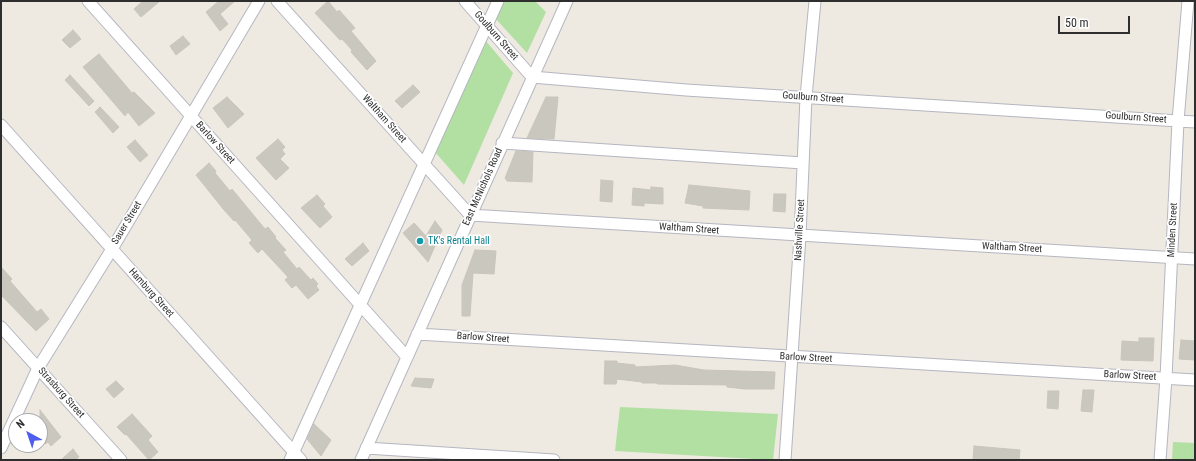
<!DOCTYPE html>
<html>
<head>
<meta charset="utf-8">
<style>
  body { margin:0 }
  #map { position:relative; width:1196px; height:461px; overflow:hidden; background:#eee9e1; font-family:"Roboto Condensed",sans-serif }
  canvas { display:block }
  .frame { position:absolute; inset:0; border:2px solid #2e2e2e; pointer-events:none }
  .north { position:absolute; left:8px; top:413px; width:40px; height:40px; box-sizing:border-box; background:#fff; border:1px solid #ababab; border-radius:50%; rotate:320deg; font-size:11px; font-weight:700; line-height:16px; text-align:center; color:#2e2e2e }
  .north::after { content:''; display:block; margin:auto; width:14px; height:18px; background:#4e5eee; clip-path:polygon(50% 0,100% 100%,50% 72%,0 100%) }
  .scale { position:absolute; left:1058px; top:16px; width:72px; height:18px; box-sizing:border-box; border:2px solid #2e2e2e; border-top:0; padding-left:5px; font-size:12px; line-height:14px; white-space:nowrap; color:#2e2e2e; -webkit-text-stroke:3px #fff; paint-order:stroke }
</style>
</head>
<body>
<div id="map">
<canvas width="1196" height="461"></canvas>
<div class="frame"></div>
<div class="north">N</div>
<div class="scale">50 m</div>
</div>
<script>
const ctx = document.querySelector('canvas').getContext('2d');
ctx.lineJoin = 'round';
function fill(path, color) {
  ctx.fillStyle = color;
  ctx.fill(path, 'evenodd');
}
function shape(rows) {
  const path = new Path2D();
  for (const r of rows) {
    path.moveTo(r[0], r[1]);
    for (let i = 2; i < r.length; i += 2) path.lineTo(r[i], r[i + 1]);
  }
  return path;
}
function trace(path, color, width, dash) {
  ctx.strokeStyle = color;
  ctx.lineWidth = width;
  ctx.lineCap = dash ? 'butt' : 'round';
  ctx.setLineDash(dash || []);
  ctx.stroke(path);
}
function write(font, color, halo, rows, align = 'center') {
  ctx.font = font + ' "Roboto Condensed",sans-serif';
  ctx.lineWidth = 3.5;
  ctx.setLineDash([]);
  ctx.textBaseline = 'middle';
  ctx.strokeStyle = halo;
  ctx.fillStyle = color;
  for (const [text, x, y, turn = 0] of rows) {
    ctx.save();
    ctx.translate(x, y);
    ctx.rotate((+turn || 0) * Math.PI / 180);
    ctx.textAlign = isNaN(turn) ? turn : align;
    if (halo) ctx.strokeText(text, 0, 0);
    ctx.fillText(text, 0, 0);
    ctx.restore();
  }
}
const green = shape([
  [503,1,535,1,546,12,527,53,495,18],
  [485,40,513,73,464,185,434,151],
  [620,407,778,414,773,460,615,451],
  [1173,442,1195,443,1195,460,1172,460]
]);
const building = shape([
  [143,1,160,1,141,17,134,9,143,1],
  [219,1,235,1,220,14,228,24,220,31,206,12,219,1],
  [328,1,337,12,339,10,355,28,351,31,376,61,367,70,351,52,352,50,342,39,340,40,315,13,328,1],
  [73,30,81,39,70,48,62,40,73,30],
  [183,36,190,44,176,55,170,46,183,36],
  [99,54,132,93,134,92,155,113,139,126,128,112,125,116,83,67,99,54],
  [70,75,94,101,89,106,65,80,70,75],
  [413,85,420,92,402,108,395,101,413,85],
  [227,97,244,114,228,128,213,108,227,97],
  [546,97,558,97,554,139,527,138,546,97],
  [100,107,119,127,113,133,95,112,100,107],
  [278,139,285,147,282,150,285,154,280,159,289,168,276,180,256,158,278,139],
  [135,140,148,155,140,162,127,147,135,140],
  [516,151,533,152,532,182,507,181,505,178,516,151],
  [209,163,216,171,215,173,230,191,232,189,265,229,268,227,276,237,275,238,286,250,283,252,297,269,299,267,311,280,313,278,318,284,316,286,319,290,308,299,296,285,292,288,285,280,288,277,262,249,258,253,249,243,252,240,235,220,234,221,224,210,196,175,209,163],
  [601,180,613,181,612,202,600,201,601,180],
  [689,185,750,191,749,210,703,208,703,206,685,203,689,185],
  [651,187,663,188,663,204,644,203,644,206,632,205,633,188,651,190,651,187],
  [774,194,786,194,785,212,773,211,774,194],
  [317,195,325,204,323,206,332,217,320,228,301,208,317,195],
  [435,221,442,230,428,262,403,233,414,223,426,236,435,221],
  [363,243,369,251,352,266,345,259,363,243],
  [475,250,496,251,494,274,473,273,470,316,462,316,462,285,475,250],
  [1,267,12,279,10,281,37,312,41,309,49,319,36,331,1,295,1,267],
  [1139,338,1154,338,1153,361,1121,360,1122,341,1139,342,1139,338],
  [1181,340,1195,341,1195,360,1179,359,1181,340],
  [605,361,617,361,617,363,635,365,635,367,675,365,704,370,775,372,774,389,745,389,727,387,727,385,657,384,657,383,642,383,642,382,617,379,616,384,604,384,605,361],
  [415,378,434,379,431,388,411,386,415,378],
  [116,381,124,389,114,398,106,389,116,381],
  [1083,390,1094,390,1092,412,1081,411,1083,390],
  [1048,391,1059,391,1058,409,1047,408,1048,391],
  [40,410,61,437,51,446,48,442,45,444,40,438,40,410],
  [132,414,152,436,148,440,158,452,149,460,126,434,125,435,117,427,132,414],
  [314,424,331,440,321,456,307,439,314,424],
  [974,446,1020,450,1019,460,973,460,974,446],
  [73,449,79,457,75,460,61,460,73,449]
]);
const minor = shape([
  [88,1,407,357],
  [277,1,470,215,1195,259],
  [465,1,532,77,686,90,1195,122],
  [1,125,301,460],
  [502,143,803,163],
  [1,327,121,460],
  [417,334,1195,380],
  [1,448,38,368,112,249,259,1],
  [366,448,554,460],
  [290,460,498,1],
  [361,460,567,1],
  [785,460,800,236,806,97,815,1],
  [1160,460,1166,378,1178,121,1188,1]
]);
const markers = [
  [420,241,4,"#0f9aa8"]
];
const streetNames = [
  ["Goulburn Street",496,36,49],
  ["Goulburn Street",813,98,4],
  ["Goulburn Street",1136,118,4],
  ["Waltham Street",384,119,48],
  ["Barlow Street",215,143,48],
  ["East McNichols Road",483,187,-66],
  ["Sauer Street",127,223,-59],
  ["Waltham Street",689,229,4],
  ["Nashville Street",800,230,-87],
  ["Minden Street",1173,230,-87],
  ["Waltham Street",1012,248,3],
  ["Hamburg Street",151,293,48],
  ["Barlow Street",483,338,4],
  ["Barlow Street",806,358,3],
  ["Barlow Street",1130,376,3],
  ["Strasburg Street",61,393,48]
];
const cultureNames = [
  ["TK's Rental Hall",428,241]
];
fill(green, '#b2e0a2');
fill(building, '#cac7bf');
trace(building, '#c9c5bb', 1);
trace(minor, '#b5b6c0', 13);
trace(minor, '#fff', 11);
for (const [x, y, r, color] of markers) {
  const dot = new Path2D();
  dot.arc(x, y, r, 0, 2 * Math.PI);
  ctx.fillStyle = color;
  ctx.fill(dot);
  trace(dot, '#fff', 1.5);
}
write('10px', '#2e2e2e', '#fff', streetNames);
write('10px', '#0d838f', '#fff', cultureNames, 'left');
</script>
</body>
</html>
